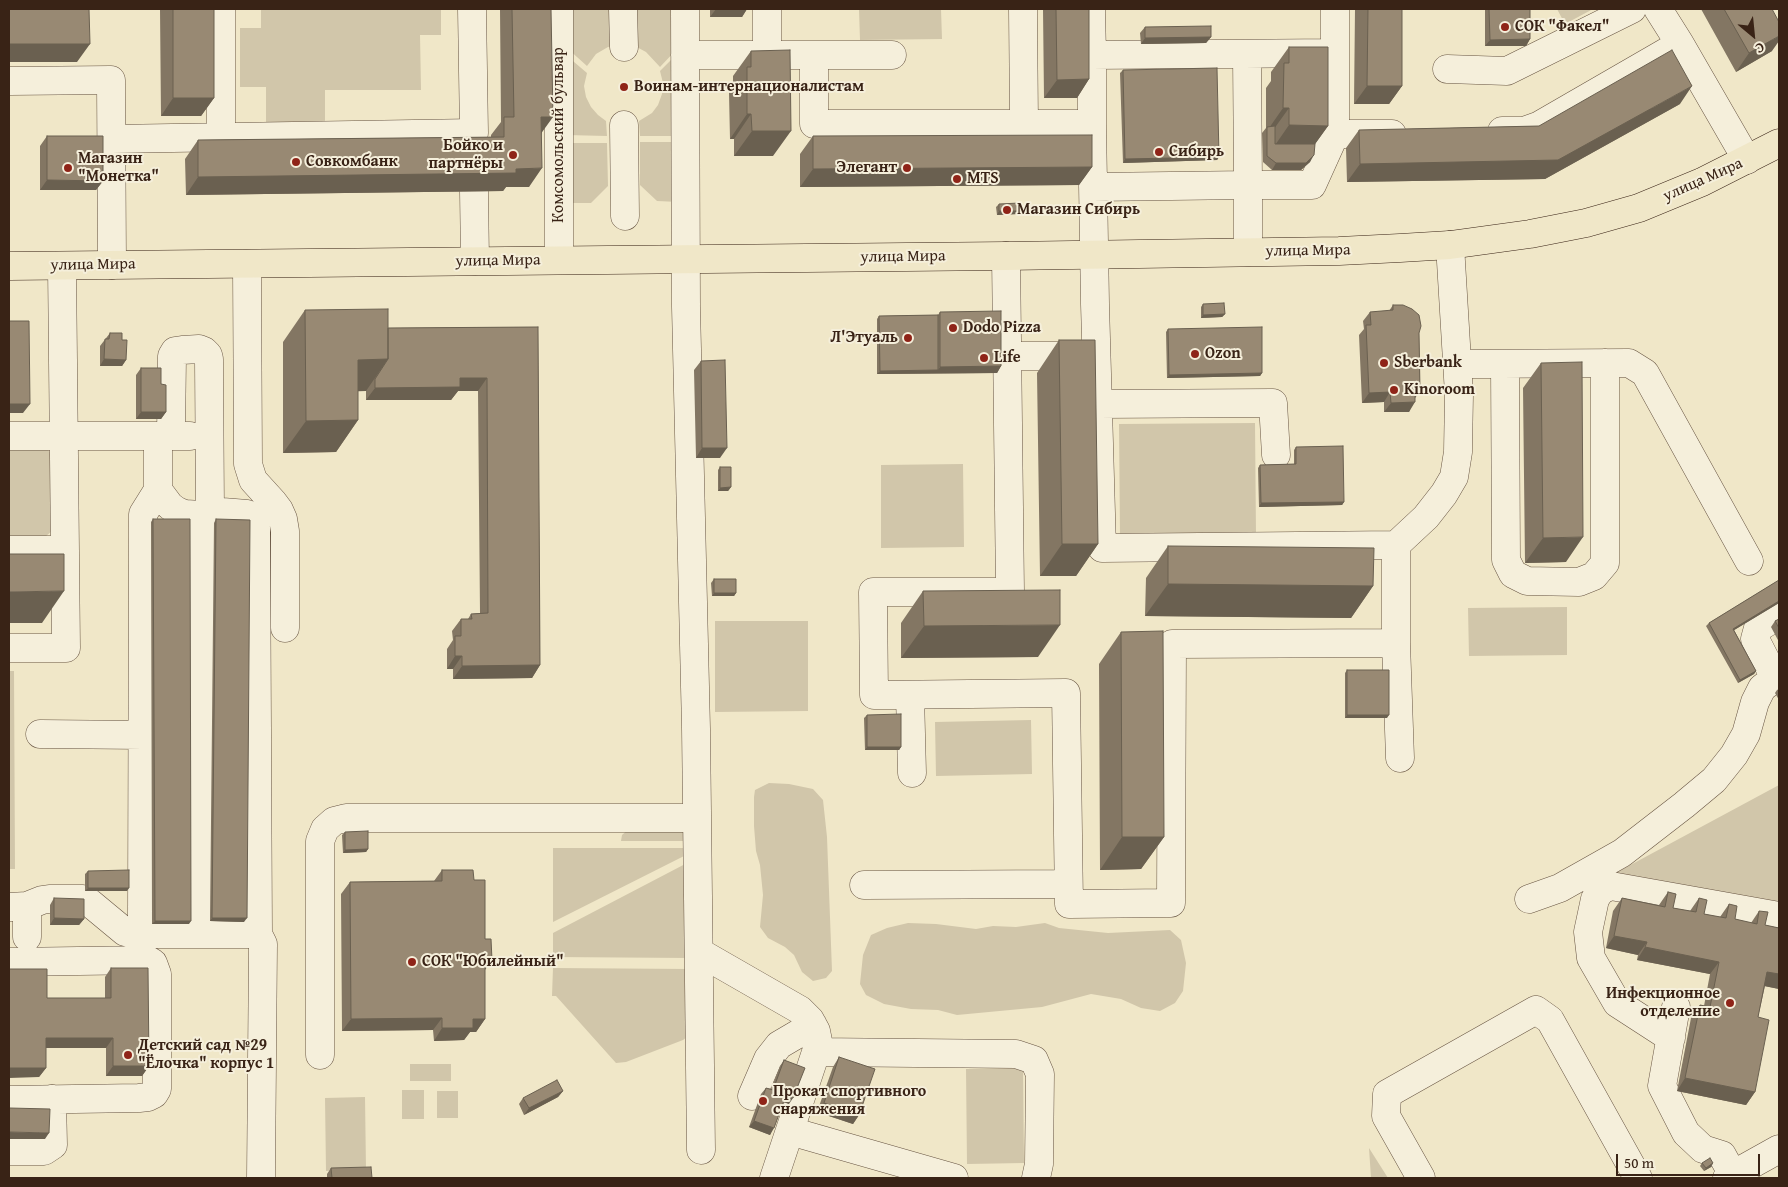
<!DOCTYPE html>
<html>
<head>
<meta charset="utf-8">
<style>
  body { margin:0 }
  #map { position:relative; width:1788px; height:1187px; overflow:hidden; background:#f0e7c8; font-family:"Gentium Book Plus",serif }
  canvas { display:block }
  .frame { position:absolute; inset:0; border:10px solid #392316; pointer-events:none }
  .north { position:absolute; left:1728px; top:10px; width:50px; height:50px; -webkit-text-stroke:4px #f5efdb; paint-order:stroke; rotate:152deg; font-size:14px; font-weight:700; line-height:20px; text-align:center; color:#392316 }
  .north::after { content:''; display:block; margin:auto; width:18px; height:22px; background:#392316; clip-path:polygon(50% 0,100% 100%,50% 72%,0 100%) }
  .scale { position:absolute; left:1616px; top:1154px; width:144px; height:22px; box-sizing:border-box; border:2px solid #392316; border-top:0; padding-left:6px; font-size:15px; line-height:18px; white-space:nowrap; color:#392316; -webkit-text-stroke:4px #f5efdb; paint-order:stroke }
</style>
</head>
<body>
<div id="map">
<canvas width="1788" height="1187"></canvas>
<div class="frame"></div>
<div class="north">С</div>
<div class="scale">50 m</div>
</div>
<script>
const ctx = document.querySelector('canvas').getContext('2d');
ctx.lineJoin = 'round';
function fill(path, color) {
  ctx.fillStyle = color;
  ctx.fill(path, 'evenodd');
}
function shape(rows) {
  const path = new Path2D();
  for (const r of rows) {
    path.moveTo(r[0], r[1]);
    for (let i = 2; i < r.length; i += 2) path.lineTo(r[i], r[i + 1]);
  }
  return path;
}
function trace(path, color, width, dash) {
  ctx.strokeStyle = color;
  ctx.lineWidth = width;
  ctx.lineCap = dash ? 'butt' : 'round';
  ctx.setLineDash(dash || []);
  ctx.stroke(path);
}
function write(font, color, halo, rows, align = 'center') {
  ctx.font = font + ' "Gentium Book Plus",serif';
  ctx.lineWidth = 4;
  ctx.setLineDash([]);
  ctx.textBaseline = 'middle';
  ctx.strokeStyle = halo;
  ctx.fillStyle = color;
  for (const [text, x, y, turn = 0] of rows) {
    ctx.save();
    ctx.translate(x, y);
    ctx.rotate((+turn || 0) * Math.PI / 180);
    ctx.textAlign = isNaN(turn) ? turn : align;
    if (halo) ctx.strokeText(text, 0, 0);
    ctx.fillText(text, 0, 0);
    ctx.restore();
  }
}
const green = shape([
  [261,9,441,9,441,35,420,35,421,90,325,90,325,125,266,125,266,87,240,87,240,28,261,28],
  [567,9,614,9,614,46,608,47,596,54,587,66,567,48],
  [633,9,677,9,677,49,660,67,646,52,633,45],
  [859,9,941,9,942,39,860,40],
  [1557,9,1593,9,1565,24],
  [678,53,679,136,640,136,639,121,652,113,658,105,662,94,663,83,660,71],
  [567,56,587,73,584,86,586,97,591,107,598,115,606,121,607,136,566,135],
  [640,142,679,142,679,202,657,201,640,185],
  [567,143,607,143,608,186,591,203,567,203],
  [1255,423,1256,535,1120,536,1119,424],
  [9,447,45,447,53,455,53,530,45,537,9,537],
  [963,464,964,547,881,548,881,465],
  [1567,607,1567,655,1469,656,1468,608],
  [715,621,808,621,808,711,715,712],
  [9,671,14,671,15,869,9,869],
  [1031,720,1032,774,936,776,935,722],
  [769,783,789,784,813,789,823,800,827,837,832,971,826,978,813,981,802,972,794,955,785,947,768,938,760,927,763,895,760,865,756,851,754,826,754,797,755,790],
  [1779,785,1779,908,1610,876],
  [682,826,690,841,621,841,622,835,631,827],
  [553,848,690,848,690,853,553,922],
  [689,862,690,958,553,957,553,933],
  [908,923,936,924,976,929,993,926,1016,927,1045,923,1059,928,1108,933,1170,930,1181,940,1186,963,1183,991,1175,1003,1160,1011,1141,1008,1121,999,1091,994,1042,1007,957,1015,938,1010,911,1009,884,1004,866,995,860,984,863,955,871,935,887,928],
  [553,968,690,969,691,1034,683,1040,626,1062,616,1063,556,996,552,996],
  [410,1064,451,1064,451,1081,410,1081],
  [1023,1068,1024,1163,967,1164,966,1069],
  [402,1090,424,1090,424,1119,402,1119],
  [437,1091,458,1091,458,1118,437,1118],
  [365,1097,366,1170,326,1171,325,1098],
  [1369,1148,1388,1178,1371,1178]
]);
const minor = shape([
  [221,9,221,138],
  [559,9,559,260],
  [623,9,624,47],
  [685,9,686,307,696,728,701,1150],
  [767,9,767,55],
  [1023,9,1024,124,1092,124,1095,304,1102,548,1396,545,1426,517,1444,494,1454,477,1458,452,1459,394,1450,245],
  [1091,9,1092,55],
  [1658,9,1680,44],
  [1335,53,1335,9],
  [685,55,892,55],
  [814,55,814,124,1024,124],
  [1447,69,1507,71,1632,9],
  [9,81,111,80,112,265],
  [1092,124,1092,55,1335,53,1335,134,1392,134],
  [624,125,625,216],
  [1502,131,1524,131,1538,126,1680,44,1747,160],
  [112,139,474,133,472,9],
  [1093,187,1248,185,1247,54],
  [474,191,475,261],
  [1248,252,1248,185,1312,185,1335,134],
  [1006,256,1010,592,873,592,874,695,1066,693,1069,904,1171,903,1172,644,1396,643],
  [247,264,248,464,253,480,273,502,279,510,283,519,285,531,285,628],
  [1007,356,1086,356],
  [1458,364,1629,363,1645,373,1749,561],
  [1505,364,1506,560,1513,574,1527,581,1579,582,1594,576,1605,563,1605,363],
  [1098,404,1273,403,1276,455],
  [9,436,190,436],
  [158,436,158,490,170,506,177,511,185,514,202,515],
  [171,436,172,356,175,351,182,350,199,349,204,351,208,355,209,359,210,511,202,515,202,934],
  [210,511,247,514,254,519,256,527,258,934],
  [1396,545,1396,643,1400,758],
  [9,550,65,550],
  [9,648,66,648,62,266],
  [1775,678,1755,639,1758,628,1779,615],
  [910,695,912,773],
  [40,734,143,735],
  [864,885,1068,884],
  [1529,899,1560,888,1622,853,1684,805,1714,780,1734,755,1746,734,1755,702,1762,688,1775,678,1779,678],
  [27,906,27,937],
  [9,907,27,906,42,900,49,899,83,899,90,903,125,932,133,934,258,934,263,944,261,1178],
  [142,920,143,514,158,490],
  [699,952,800,1010,810,1020,816,1031,818,1041,816,1052,774,1178],
  [9,962,148,960,153,963,157,974,157,1089,154,1094,148,1097,139,1098,9,1100],
  [1676,1007,1662,1086,1686,1133,1703,1149,1722,1155,1733,1175],
  [1671,1038,1617,1003,1591,958,1588,932,1595,899,1601,890,1611,886,1779,916],
  [816,1052,1016,1054,1034,1060,1040,1074,1039,1164,1036,1178],
  [320,1055,320,841,325,829,334,821,346,818,697,818],
  [752,1096,768,1059,779,1045,813,1025],
  [790,1131,954,1178],
  [9,1151,44,1151,53,1145,52,1099],
  [1421,1178,1386,1116,1387,1094,1536,1010,1550,1020,1638,1178],
  [1727,1178,1779,1149]
]);
const major = shape([
  [9,266,1006,256,1339,251,1400,248,1450,245,1530,234,1586,223,1639,208,1702,182,1779,143]
]);
const wall = shape([
  [160,9,214,9,214,98,201,116,161,116],
  [500,9,551,9,542,132,529,187,506,187,503,191,186,195,185,159,198,140,491,137,491,135,501,122],
  [710,9,747,9,742,17,710,17],
  [1043,9,1089,9,1089,79,1077,98,1044,98],
  [1355,9,1402,9,1402,86,1389,104,1354,104],
  [1485,9,1530,9,1530,39,1526,46,1485,46],
  [1701,9,1772,9,1772,51,1736,72],
  [1145,27,1211,37,1206,43,1141,44,1140,33],
  [1289,47,1328,126,1315,144,1310,162,1301,170,1272,170,1263,162,1262,133,1266,128,1266,88,1271,81,1271,72],
  [751,51,773,156,734,156,734,139,730,139,729,93,733,87,733,76],
  [1123,70,1219,157,1217,160,1123,163,1120,73],
  [1680,104,1545,179,1347,182,1346,148,1359,130,1539,126],
  [47,136,103,181,96,190,40,190,40,146],
  [813,136,1092,167,1079,185,800,187,800,154],
  [999,204,1020,211,1018,214,997,215,996,207],
  [1203,304,1225,314,1222,317,1201,318,1201,307],
  [1393,305,1419,333,1420,391,1415,397,1409,412,1384,412,1384,402,1362,403,1359,335,1364,329,1363,321,1370,312,1389,311],
  [305,310,388,328,538,327,540,665,532,678,453,679,453,669,447,669,447,649,453,640,452,631,461,619,468,619,471,614,480,613,478,391,458,391,451,400,366,400,366,391,358,391,358,420,336,452,283,453,283,342],
  [940,312,1001,366,997,373,877,374,877,319,879,316,938,315],
  [1168,329,1262,373,1260,376,1167,378,1166,332],
  [110,333,122,340,126,360,122,366,100,366,100,346],
  [1059,340,1098,544,1076,576,1040,576,1037,373],
  [701,361,720,458,696,458,694,370],
  [1541,363,1566,562,1525,563,1523,388],
  [141,368,161,384,166,412,161,419,136,419,136,375],
  [1296,447,1344,502,1342,505,1259,507,1258,468,1260,465,1294,464,1294,450],
  [720,467,731,487,728,491,718,491,718,470],
  [153,519,189,924,152,924,151,522],
  [216,519,244,922,210,921,214,523],
  [1168,546,1373,586,1351,618,1145,616,1146,578],
  [714,579,736,593,734,596,712,596,711,583],
  [1779,580,1779,603,1734,630,1756,671,1754,674,1738,683,1706,626,1709,623],
  [923,591,1038,657,901,658,901,623],
  [1779,619,1779,642,1771,627,1775,621],
  [1121,632,1164,837,1141,869,1100,870,1099,664],
  [1347,670,1387,718,1345,718,1345,673],
  [1779,689,1779,700,1775,693,1777,690],
  [867,715,901,747,899,750,865,750,864,718],
  [345,832,368,849,366,852,343,853,342,835],
  [442,870,474,880,485,939,492,960,485,970,485,1019,476,1032,470,1032,464,1040,434,1041,433,1030,342,1031,341,894,350,882,434,881],
  [88,871,127,891,85,891,85,874],
  [1668,892,1673,908,1690,911,1699,898,1704,914,1720,917,1729,904,1735,919,1751,923,1759,911,1765,925,1779,928,1779,989,1765,986,1758,1017,1755,1092,1746,1105,1677,1091,1691,1018,1700,1005,1704,1006,1710,974,1637,960,1638,955,1606,948,1613,911,1622,898,1659,905],
  [54,898,84,919,79,925,50,925,50,905],
  [111,968,149,1066,142,1076,106,1076,106,1048,46,1048,46,1068,39,1077,47,998,105,998,105,977],
  [839,1057,859,1115,853,1124,817,1112,833,1067],
  [784,1060,789,1104,783,1102,770,1135,749,1127,761,1094,766,1088,771,1089,780,1066],
  [563,1091,558,1097,524,1115,519,1104,523,1098],
  [1702,1163,1713,1163,1711,1167,1704,1171,1700,1166],
  [331,1168,372,1178,327,1178,327,1174]
]);
const shadedWall = shape([
  [100,9,117,9,117,10,99,10],
  [716,9,747,9,742,17,710,17],
  [1779,36,1779,41,1772,51,1736,72,1749,53],
  [1211,37,1206,43,1141,44,1145,38],
  [1530,39,1526,46,1485,46,1490,40],
  [9,44,90,44,77,62,9,62],
  [1089,79,1077,98,1044,98,1057,80],
  [1367,86,1402,86,1389,104,1354,104],
  [1692,86,1680,104,1545,179,1347,182,1360,164,1558,160],
  [173,98,214,98,201,116,161,116],
  [1283,108,1289,108,1271,133,1267,131],
  [747,114,751,114,734,139,730,139],
  [541,117,553,117,540,135],
  [1289,125,1328,126,1310,151,1271,151],
  [752,131,791,131,773,156,734,156],
  [1314,155,1310,162,1301,170,1272,170,1276,163],
  [1219,157,1217,160,1123,163,1125,159],
  [1092,167,1079,185,800,187,813,169],
  [542,168,529,187,506,187,503,191,186,195,198,177],
  [47,180,103,181,96,190,40,190],
  [999,211,1020,211,1018,214,997,215],
  [1225,314,1222,317,1201,318,1203,315],
  [104,359,126,360,122,366,100,366],
  [388,359,366,391,335,392,358,360],
  [1001,366,997,373,877,374,880,371,938,370,940,367],
  [1262,373,1260,376,1167,378,1169,375],
  [460,378,487,378,478,391,458,391,451,400,366,400,375,388],
  [1415,391,1420,391,1413,401],
  [1390,392,1384,402,1362,403,1369,393],
  [1415,402,1409,412,1384,412,1391,403],
  [9,404,30,404,23,413,9,413],
  [141,412,166,412,161,419,136,419],
  [358,420,336,452,283,453,306,421],
  [702,448,727,448,720,458,696,458],
  [731,487,728,491,718,491,720,488],
  [1344,502,1342,505,1259,507,1261,503],
  [1583,537,1566,562,1525,563,1543,538],
  [1062,544,1098,544,1076,576,1040,576],
  [1168,584,1373,586,1351,618,1145,616],
  [64,591,42,623,9,623,9,592],
  [714,593,736,593,734,596,712,596],
  [1779,601,1779,603,1731,632,1733,629],
  [1060,625,1038,657,901,658,924,626],
  [455,656,462,656,453,669,447,669],
  [540,665,532,678,453,679,462,666],
  [1756,671,1754,674,1738,683,1740,680],
  [1347,715,1389,715,1387,718,1345,718],
  [867,747,901,747,899,750,865,750],
  [1122,837,1164,837,1141,869,1100,870],
  [368,849,366,852,343,853,345,850],
  [88,888,129,888,127,891,85,891],
  [54,918,84,919,79,925,50,925],
  [212,918,247,918,244,922,210,921],
  [155,921,191,921,189,924,152,924],
  [1614,936,1647,942,1638,955,1606,948],
  [1645,947,1719,962,1710,974,1637,960],
  [485,960,492,960,483,972],
  [1767,972,1779,974,1779,989,1759,985],
  [442,1018,433,1030,342,1031,351,1019],
  [473,1019,485,1019,476,1032,470,1032,464,1040,434,1041,442,1028],
  [46,1038,113,1038,106,1048,39,1048],
  [113,1066,149,1066,142,1076,106,1076],
  [9,1068,46,1068,39,1077,9,1078],
  [1685,1078,1755,1092,1746,1105,1677,1091],
  [563,1091,558,1097,524,1115,529,1108],
  [786,1095,793,1098,789,1104,782,1101],
  [824,1103,859,1115,853,1124,817,1112],
  [754,1121,774,1128,770,1135,749,1127],
  [9,1132,49,1133,45,1139,9,1139],
  [1713,1163,1711,1167,1704,1171,1706,1168]
]);
const building = shape([
  [9,9,89,9,90,44,9,44,9,9],
  [173,9,214,9,214,98,173,98,173,9],
  [512,9,551,9,553,117,541,117,542,168,516,169,516,173,198,177,198,140,504,137,504,117,514,117,512,9],
  [1056,9,1089,9,1089,79,1057,80,1056,9],
  [1368,9,1402,9,1402,86,1367,86,1368,9],
  [1489,9,1530,9,1530,39,1490,40,1489,9],
  [1724,9,1772,9,1779,22,1779,36,1749,53,1724,9],
  [1211,26,1211,37,1145,38,1145,27,1211,26],
  [1289,47,1328,47,1328,126,1289,125,1289,108,1283,108,1284,63,1289,63,1289,47],
  [790,50,791,131,752,131,751,114,747,114,747,67,751,67,751,51,790,50],
  [1672,50,1692,86,1558,160,1360,164,1359,130,1539,126,1672,50],
  [1217,68,1219,157,1125,159,1123,70,1217,68],
  [1275,126,1275,144,1315,144,1314,155,1306,163,1276,163,1267,156,1267,127,1275,126],
  [1092,135,1092,167,813,169,813,136,1092,135],
  [47,136,103,136,103,181,47,180,47,136],
  [1020,203,1020,211,999,211,999,204,1020,203],
  [1224,303,1225,314,1203,315,1203,304,1224,303],
  [1393,305,1403,305,1412,309,1419,315,1421,326,1419,333,1420,391,1415,391,1415,402,1391,403,1390,392,1369,393,1366,325,1371,325,1370,312,1393,310,1393,305],
  [388,309,388,359,358,360,358,420,306,421,305,310,388,309],
  [1001,311,1001,366,940,367,940,312,1001,311],
  [938,315,938,370,880,371,879,316,938,315],
  [9,321,29,321,30,404,9,404,9,321],
  [538,327,540,665,462,666,462,656,455,656,455,636,461,636,461,619,472,619,471,614,488,613,487,378,460,378,460,387,375,388,375,379,388,359,388,328,538,327],
  [1262,327,1262,373,1169,375,1168,329,1262,327],
  [110,333,122,333,122,340,127,340,126,360,104,359,105,339,109,339,110,333],
  [1059,340,1095,340,1098,544,1062,544,1059,340],
  [725,360,727,448,702,448,701,361,725,360],
  [1582,362,1583,537,1543,538,1541,363,1582,362],
  [141,368,161,368,161,384,166,385,166,412,141,412,141,368],
  [1343,446,1344,502,1261,503,1260,465,1296,464,1296,447,1343,446],
  [720,467,731,467,731,487,720,488,720,467],
  [153,519,190,519,191,921,155,921,153,519],
  [216,519,250,520,247,918,212,918,216,519],
  [1168,546,1374,548,1373,586,1168,584,1168,546],
  [9,554,64,554,64,591,9,592,9,554],
  [714,579,736,579,736,593,714,593,714,579],
  [1779,580,1779,601,1733,629,1756,671,1740,680,1709,623,1779,580],
  [1060,590,1060,625,924,626,923,591,1060,590],
  [1779,619,1779,628,1775,621,1779,619],
  [1163,631,1164,837,1122,837,1121,632,1163,631],
  [1347,670,1389,670,1389,715,1347,715,1347,670],
  [901,714,901,747,867,747,867,715,901,714],
  [368,831,368,849,345,850,345,832,368,831],
  [129,870,129,888,88,888,88,871,129,870],
  [442,870,473,870,474,880,485,880,485,939,491,939,492,960,485,960,485,1019,473,1019,473,1028,442,1028,442,1018,351,1019,350,882,442,881,442,870],
  [1668,892,1676,894,1673,908,1696,912,1699,898,1707,900,1704,914,1726,918,1729,904,1737,906,1735,919,1757,924,1759,911,1768,912,1765,925,1779,928,1779,974,1767,972,1758,1017,1769,1020,1755,1092,1685,1078,1700,1005,1710,1007,1719,962,1645,947,1647,942,1614,936,1622,898,1665,907,1668,892],
  [54,898,84,899,84,919,54,918,54,898],
  [111,968,148,968,149,1066,113,1066,113,1038,46,1038,46,1068,9,1068,9,969,47,969,47,998,111,998,111,968],
  [839,1057,875,1069,859,1115,824,1103,839,1057],
  [784,1060,805,1068,793,1098,786,1095,774,1128,754,1121,766,1088,773,1090,784,1060],
  [557,1080,563,1091,529,1108,523,1098,557,1080],
  [9,1108,50,1109,49,1133,9,1132,9,1108],
  [1710,1158,1713,1163,1706,1168,1702,1163,1710,1158],
  [371,1167,372,1178,332,1178,331,1168,371,1167]
]);
const markers = [
  [1505,27,5,"#8f2418"],
  [624,87,5,"#8f2418"],
  [1159,152,5,"#8f2418"],
  [513,155,5,"#8f2418"],
  [296,162,5,"#8f2418"],
  [68,168,5,"#8f2418"],
  [907,168,5,"#8f2418"],
  [957,179,5,"#8f2418"],
  [1007,210,5,"#8f2418"],
  [953,328,5,"#8f2418"],
  [908,338,5,"#8f2418"],
  [1195,354,5,"#8f2418"],
  [984,358,5,"#8f2418"],
  [1384,363,5,"#8f2418"],
  [1394,390,5,"#8f2418"],
  [412,962,5,"#8f2418"],
  [1730,1003,5,"#8f2418"],
  [128,1055,5,"#8f2418"],
  [763,1101,5,"#8f2418"]
];
const poiNames = [
  ["СОК \"Факел\"",1515,27],
  ["Воинам-интернационалистам",634,87],
  ["Бойко и",503,146,"right"],
  ["партнёры",503,164,"right"],
  ["Сибирь",1169,152],
  ["Магазин",78,159],
  ["\"Монетка\"",78,177],
  ["Совкомбанк",306,162],
  ["Элегант",897,168,"right"],
  ["MTS",967,179],
  ["Магазин Сибирь",1017,210],
  ["Dodo Pizza",963,328],
  ["Л'Этуаль",898,338,"right"],
  ["Ozon",1205,354],
  ["Life",994,358],
  ["Sberbank",1394,363],
  ["Kinoroom",1404,390],
  ["СОК \"Юбилейный\"",422,962],
  ["Инфекционное",1720,994,"right"],
  ["отделение",1720,1012,"right"],
  ["Детский сад №29",138,1046],
  ["\"Ёлочка\" корпус 1",138,1064],
  ["Прокат спортивного",773,1092],
  ["снаряжения",773,1110]
];
const streetNames = [
  ["Комсомольский бульвар",559,135,-90],
  ["улица Мира",1703,180,-24],
  ["улица Мира",1308,251,-1],
  ["улица Мира",903,257,-1],
  ["улица Мира",498,261,-1],
  ["улица Мира",93,265,-1]
];
fill(green, '#d1c6aa');
trace(minor, '#675442', 29);
trace(major, '#392316', 29);
trace(minor, '#f5efdb', 28);
trace(major, '#f0e7c8', 28);
fill(wall, '#837663');
fill(shadedWall, '#6a6050');
fill(building, '#988973');
trace(building, '#6a6050', 1);
for (const [x, y, r, color] of markers) {
  const dot = new Path2D();
  dot.arc(x, y, r, 0, 2 * Math.PI);
  ctx.fillStyle = color;
  ctx.fill(dot);
  trace(dot, '#f5efdb', 2);
}
write('bold 16px', '#392316', '#f5efdb', poiNames, 'left');
write('16px', '#392316', '#f5efdb', streetNames);
</script>
</body>
</html>
